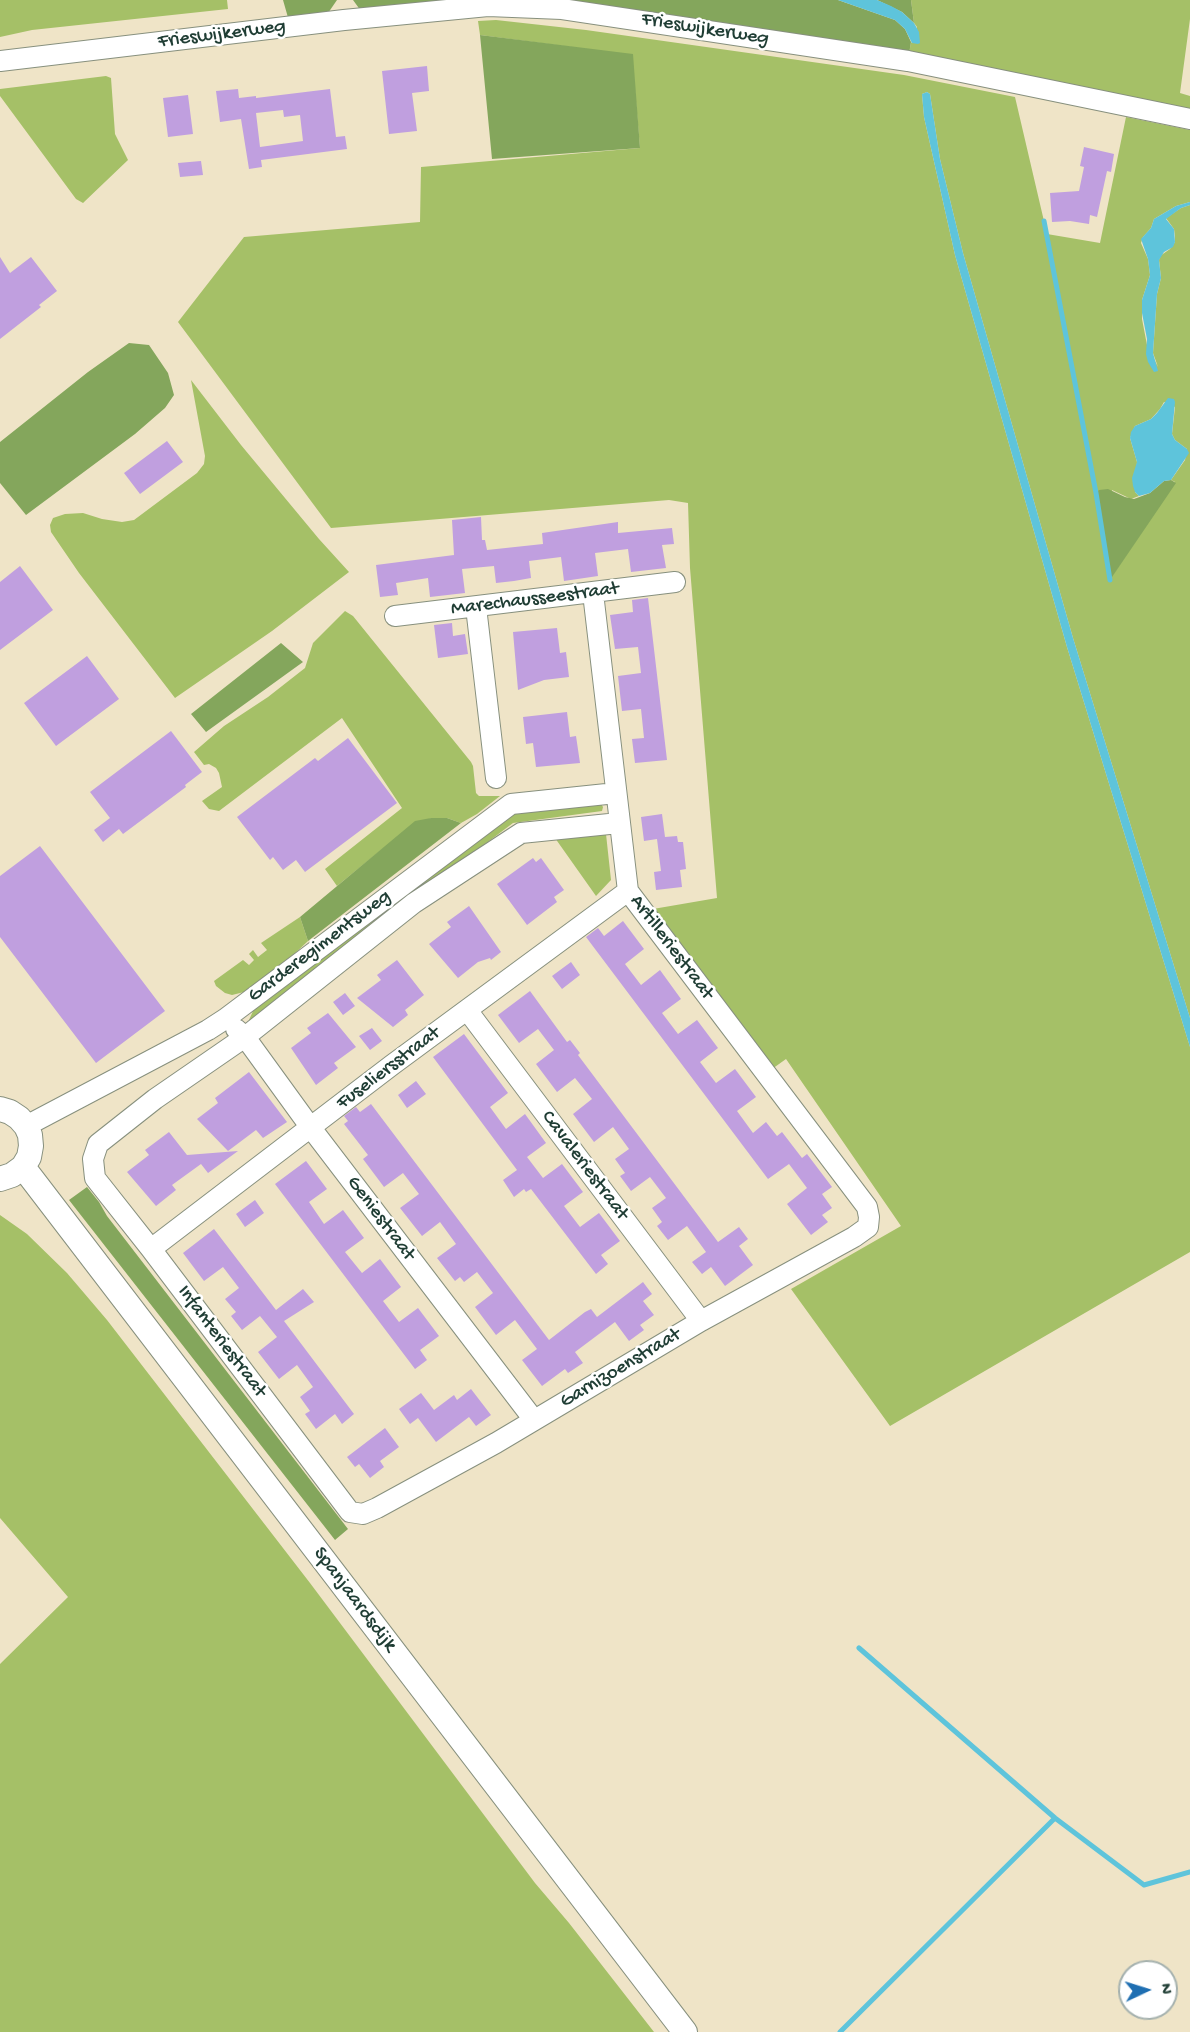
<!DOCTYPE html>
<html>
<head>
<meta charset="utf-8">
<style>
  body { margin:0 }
  #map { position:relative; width:1190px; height:2032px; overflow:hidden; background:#efe4c7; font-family:"Gochi Hand",sans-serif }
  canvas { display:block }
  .north { position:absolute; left:1118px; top:1960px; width:60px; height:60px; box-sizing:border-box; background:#fff; border:2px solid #a5b1ae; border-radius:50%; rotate:86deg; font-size:16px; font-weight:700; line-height:24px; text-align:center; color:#1f3d34 }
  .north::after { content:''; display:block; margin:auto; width:21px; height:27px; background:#1f6fb2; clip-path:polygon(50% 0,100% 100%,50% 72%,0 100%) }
</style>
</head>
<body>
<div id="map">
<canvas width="1190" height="2032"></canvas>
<div class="north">N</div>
</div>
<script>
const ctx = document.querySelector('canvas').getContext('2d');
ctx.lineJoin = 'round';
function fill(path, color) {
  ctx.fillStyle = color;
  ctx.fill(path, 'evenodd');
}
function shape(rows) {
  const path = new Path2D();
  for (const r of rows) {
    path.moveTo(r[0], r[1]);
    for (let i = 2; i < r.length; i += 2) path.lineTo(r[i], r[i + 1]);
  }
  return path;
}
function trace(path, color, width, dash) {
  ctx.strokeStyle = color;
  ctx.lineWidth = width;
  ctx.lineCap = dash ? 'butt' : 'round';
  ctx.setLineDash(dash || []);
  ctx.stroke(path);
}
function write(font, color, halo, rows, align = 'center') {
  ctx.font = font + ' "Gochi Hand",sans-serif';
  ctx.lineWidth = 5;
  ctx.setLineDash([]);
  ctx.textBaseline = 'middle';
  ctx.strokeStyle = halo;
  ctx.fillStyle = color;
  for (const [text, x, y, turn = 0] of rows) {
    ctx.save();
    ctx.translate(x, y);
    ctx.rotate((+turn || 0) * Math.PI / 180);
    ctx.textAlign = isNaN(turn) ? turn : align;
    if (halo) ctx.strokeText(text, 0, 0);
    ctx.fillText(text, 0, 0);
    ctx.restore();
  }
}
const green = shape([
  [0,0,227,0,228,9,32,30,0,37],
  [911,0,1190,0,1190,19,1180,93,1190,96,1190,111,909,54,911,42,912,43,917,27,914,23],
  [496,20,586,30,904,75,1015,97,1047,234,1100,243,1126,117,1190,130,1190,202,1176,206,1154,219,1151,228,1143,237,1141,243,1148,259,1150,275,1142,300,1142,319,1147,345,1158,367,1153,353,1157,294,1161,278,1159,260,1160,256,1170,249,1175,242,1175,236,1174,229,1166,218,1181,208,1190,205,1190,1018,1073,638,963,253,940,159,930,94,927,92,922,94,924,117,955,255,1067,647,1190,1047,1190,1252,890,1426,791,1289,901,1226,786,1059,772,1069,653,909,717,898,690,568,688,503,669,500,331,528,178,322,244,237,420,222,421,167,640,148,632,55,480,35,478,21],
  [1164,402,1175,407,1172,434,1175,440,1187,449,1185,460,1171,480,1175,482,1110,579,1112,490,1131,499,1139,496,1135,492,1137,462,1130,438,1135,426,1151,419,1160,409],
  [106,76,111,78,115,134,128,160,83,203,76,199,0,96,0,89],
  [191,380,241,445,319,539,349,572,272,631,175,698,79,573,51,532,50,525,53,518,65,514,83,513,102,519,122,522,134,520,197,473,204,464,205,456],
  [345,611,353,616,471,762,473,766,476,793,479,796,500,796,477,814,461,823,447,818,431,818,381,850,337,886,325,869,402,808,342,718,219,811,209,809,202,801,222,787,219,773,216,768,209,764,204,765,194,752,224,726,268,697,305,668,313,643],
  [601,804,603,807,602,811,513,823,252,1020,249,1020,254,1009,513,814],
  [606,834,611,880,596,896,555,838],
  [300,917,308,941,289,959,244,992,232,995,225,993,216,986,214,981,243,960,249,965,254,960,249,954,253,950,258,957,267,950,261,943],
  [0,1215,27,1234,67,1273,107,1320,310,1583,535,1883,569,1923,654,2032,0,2032,0,1664,68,1597,0,1518]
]);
const forest = shape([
  [283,0,337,0,326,16,289,21],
  [353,0,838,0,895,20,905,29,911,42,909,54,594,8,361,11],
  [877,0,911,0,914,23,902,12],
  [480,35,633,54,640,148,492,159],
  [129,343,149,345,168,373,174,395,165,408,135,434,26,515,0,483,0,442,88,372],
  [1171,480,1176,483,1110,580,1096,493,1099,490,1108,489,1125,497,1134,499,1150,493,1164,481],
  [281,643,303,662,206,732,191,714],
  [431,818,447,818,461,823,308,941,300,917,415,821],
  [87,1187,99,1202,107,1216,348,1529,335,1540,69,1200]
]);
const water = shape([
  [838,0,877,0,891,6,902,12,914,23,919,32,920,43,918,44,912,43,905,29,895,20],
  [927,92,930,94,940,159,963,253,1073,638,1190,1018,1190,1047,1067,647,955,255,924,117,922,94],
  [1190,202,1190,205,1181,208,1166,219,1174,229,1175,242,1173,247,1164,252,1159,260,1161,278,1157,294,1153,353,1158,371,1154,372,1148,362,1146,354,1147,339,1142,313,1142,300,1150,275,1148,259,1141,239,1151,228,1154,219,1176,206],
  [1168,398,1174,399,1175,402,1172,434,1175,440,1187,449,1189,453,1171,480,1164,481,1150,493,1139,496,1135,492,1133,486,1132,478,1137,462,1130,438,1131,432,1135,426,1151,419,1157,413]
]);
const stream = shape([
  [1044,221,1096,493,1110,580],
  [859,1648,1055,1818,1144,1885,1190,1872],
  [840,2032,1055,1818]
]);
const building = shape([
  [427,66,429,91,412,93,417,131,389,134,382,71],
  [238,89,239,98,256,96,256,98,330,89,336,137,345,136,347,149,261,160,262,167,249,169,241,119,220,122,216,91],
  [283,110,284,117,300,115,303,141,260,147,256,113],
  [188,95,193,134,168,137,163,98],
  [1084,147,1114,154,1111,172,1107,171,1097,217,1090,215,1089,224,1070,221,1052,222,1050,193,1079,191,1084,167,1080,166],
  [201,161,203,175,180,177,178,163],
  [0,257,10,273,31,257,57,291,39,305,41,307,0,339],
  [167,441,183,462,140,494,124,473],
  [481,517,482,540,485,540,487,550,543,544,542,533,618,522,618,533,672,528,674,544,662,545,666,568,631,572,628,549,595,553,598,576,564,581,561,557,529,561,531,578,514,581,496,583,494,566,462,569,465,593,430,597,428,578,396,583,398,595,380,597,376,565,454,555,452,520],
  [20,566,53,610,0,650,0,582],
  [648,598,667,760,635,763,632,739,644,738,641,709,622,711,618,676,641,673,638,647,615,649,610,615,633,612,632,600],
  [452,623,453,636,465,634,468,654,438,658,434,625],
  [557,628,560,653,566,652,569,677,544,680,518,690,513,632],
  [87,656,119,699,56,746,24,703],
  [567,712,570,737,576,736,580,763,536,767,533,743,526,744,523,717],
  [171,731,202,772,185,785,186,787,123,834,119,829,103,842,94,830,110,818,90,792],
  [348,738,397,803,305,872,296,860,283,870,273,857,270,860,237,817,315,758,318,761],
  [662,814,665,837,677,836,678,842,683,842,686,869,680,870,682,887,656,890,654,872,661,871,657,839,644,841,641,817],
  [40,846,165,1011,96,1063,0,937,0,876],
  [533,858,536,862,541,858,564,890,554,897,557,902,527,925,497,884],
  [469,906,501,952,491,960,490,958,478,962,458,978,429,944,451,927,447,922],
  [623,921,644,949,625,964,641,985,660,970,681,999,662,1013,678,1034,697,1020,718,1048,700,1062,716,1083,735,1069,756,1097,737,1111,753,1133,766,1122,777,1136,782,1132,802,1158,807,1154,832,1187,822,1194,832,1208,822,1215,828,1222,811,1235,787,1204,807,1188,789,1164,768,1179,586,937,598,928,604,936],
  [397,960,424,995,405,1010,408,1015,393,1027,357,998,381,980,377,975],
  [571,962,580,975,562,989,552,976],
  [530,991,567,1042,570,1040,580,1053,578,1055,718,1242,739,1227,748,1239,739,1246,753,1265,725,1286,711,1267,702,1274,692,1262,706,1252,687,1226,668,1240,657,1226,662,1222,652,1208,666,1198,650,1177,631,1191,620,1176,625,1173,615,1159,629,1149,613,1127,594,1142,573,1114,592,1099,575,1078,557,1092,536,1064,554,1050,538,1029,519,1043,498,1015],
  [345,993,355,1006,343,1015,333,1002],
  [328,1013,356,1047,334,1063,338,1068,316,1085,291,1048,311,1033,307,1028],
  [372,1028,382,1041,370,1050,359,1036],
  [464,1034,508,1093,490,1107,506,1129,525,1114,546,1143,527,1157,543,1178,562,1164,583,1192,564,1206,580,1227,599,1213,620,1241,601,1255,608,1264,596,1274,531,1189,526,1192,524,1189,514,1197,503,1180,517,1170,433,1057],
  [249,1072,287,1122,263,1138,256,1130,228,1151,197,1119,218,1103,215,1098],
  [416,1081,426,1094,407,1108,398,1095],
  [371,1104,549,1340,585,1312,591,1309,597,1317,643,1282,652,1294,643,1301,654,1315,640,1325,644,1330,629,1341,615,1322,575,1352,583,1363,568,1373,565,1369,542,1386,522,1360,537,1349,515,1320,496,1335,475,1307,493,1293,477,1272,464,1282,460,1277,455,1281,437,1258,456,1244,440,1222,422,1236,400,1208,419,1194,403,1173,384,1187,363,1159,368,1155,344,1124,348,1121,344,1116,356,1107,360,1112],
  [169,1132,187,1155,238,1151,208,1173,201,1164,172,1185,176,1190,156,1206,127,1172,149,1155,145,1150],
  [306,1161,327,1189,309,1202,324,1224,343,1210,364,1238,345,1252,362,1273,380,1259,401,1287,383,1301,399,1322,418,1308,439,1336,420,1350,427,1360,415,1369,275,1184],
  [255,1200,264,1213,245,1227,236,1214],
  [214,1229,276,1310,303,1289,314,1302,284,1321,354,1414,342,1424,335,1414,316,1429,305,1414,310,1411,300,1397,313,1387,297,1365,279,1379,258,1352,277,1337,260,1316,242,1330,231,1316,236,1312,225,1299,239,1288,223,1267,204,1281,183,1253],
  [471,1389,491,1415,476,1426,469,1417,436,1442,418,1418,410,1424,399,1409,421,1393,434,1410,454,1395,457,1400],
  [385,1428,399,1447,380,1461,384,1467,370,1478,359,1464,355,1467,347,1457]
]);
const minor = shape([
  [0,61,344,20,488,6,562,9,908,61,1190,119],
  [593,593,628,891,867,1207,869,1217,868,1227,854,1237,701,1321,496,1443,377,1508,363,1514,350,1512,151,1249,95,1178,93,1159,98,1144,155,1099,245,1037,414,903,521,833,619,823],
  [476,607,496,778],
  [395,616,675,582],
  [467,1010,701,1321],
  [236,1029,245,1037,311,1128,534,1420],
  [26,1126,208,1030,225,1019,511,804,616,793],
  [151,1249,392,1065,628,891]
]);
const tertiary = shape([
  [0,1109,10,1112,19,1118,26,1126,30,1135,31,1146,29,1157,23,1167,12,1175,0,1179],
  [23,1167,685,2032]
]);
const streetNames = [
  ["Frieswijkerweg",705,30,9],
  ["Frieswijkerweg",222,35,-7],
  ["Marechausseestraat",535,600,-7],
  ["Garderegimentsweg",320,947,-37],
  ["Artilleriestraat",671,948,53],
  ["Fuseliersstraat",389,1069,-37],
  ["Cavaleriestraat",584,1166,53],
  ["Geniestraat",380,1219,53],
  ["Infanteriestraat",221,1342,53],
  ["Garnizoenstraat",621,1369,-31],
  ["Spanjaardsdijk",354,1600,53]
];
fill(green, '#a5c067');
fill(forest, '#84a65c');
fill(water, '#5ec4db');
trace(stream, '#5ec4db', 5);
fill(building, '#c09fdf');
trace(minor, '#87907e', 22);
trace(tertiary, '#87907e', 26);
trace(minor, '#fff', 20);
trace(tertiary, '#fff', 24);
write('20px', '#1f3d34', '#fff', streetNames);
</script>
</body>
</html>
